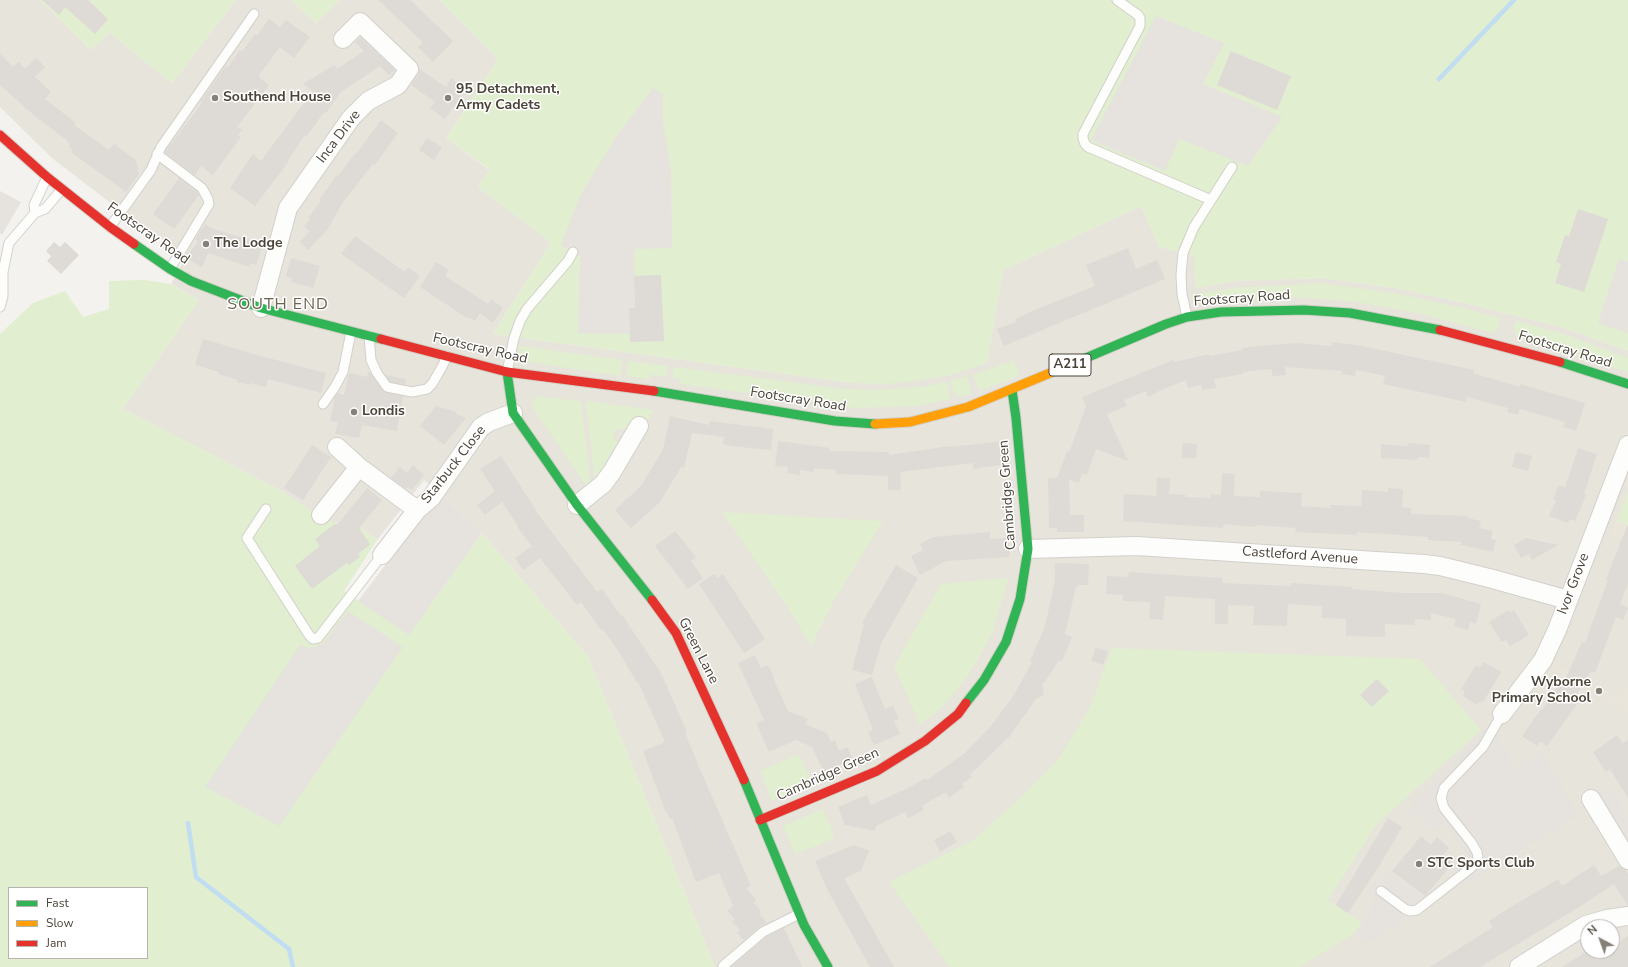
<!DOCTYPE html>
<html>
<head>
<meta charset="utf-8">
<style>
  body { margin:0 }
  #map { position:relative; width:1628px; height:967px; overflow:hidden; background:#f4f2ee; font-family:"Nunito Sans",sans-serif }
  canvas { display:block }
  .legend { position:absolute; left:8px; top:887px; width:140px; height:72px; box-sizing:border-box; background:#fff; border:1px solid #b7b4b0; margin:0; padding:5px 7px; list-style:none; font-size:12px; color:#4b4439 }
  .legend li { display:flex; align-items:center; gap:8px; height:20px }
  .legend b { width:20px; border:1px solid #b7b4b0 }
  .north { position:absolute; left:1580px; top:919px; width:40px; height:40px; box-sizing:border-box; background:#fff; border:1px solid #b7b4b0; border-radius:50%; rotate:319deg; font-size:11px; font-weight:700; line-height:16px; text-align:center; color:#4b4439 }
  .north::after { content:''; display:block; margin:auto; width:14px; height:18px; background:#868178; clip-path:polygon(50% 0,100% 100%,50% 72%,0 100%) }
</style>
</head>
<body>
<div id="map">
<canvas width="1628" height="967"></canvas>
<ul class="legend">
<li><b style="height:5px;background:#30b455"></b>Fast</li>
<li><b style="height:5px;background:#ff9f0a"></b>Slow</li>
<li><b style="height:5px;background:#e5322d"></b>Jam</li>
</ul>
<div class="north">N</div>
</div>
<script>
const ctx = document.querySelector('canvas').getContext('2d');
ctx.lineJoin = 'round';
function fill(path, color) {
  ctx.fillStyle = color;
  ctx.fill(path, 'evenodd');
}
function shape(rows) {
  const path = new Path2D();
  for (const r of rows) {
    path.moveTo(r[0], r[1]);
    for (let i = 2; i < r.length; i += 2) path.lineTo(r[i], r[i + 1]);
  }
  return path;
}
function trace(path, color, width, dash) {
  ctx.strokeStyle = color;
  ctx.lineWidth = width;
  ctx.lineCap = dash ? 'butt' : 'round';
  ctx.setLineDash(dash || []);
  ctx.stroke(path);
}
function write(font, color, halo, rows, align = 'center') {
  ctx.font = font + ' "Nunito Sans",sans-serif';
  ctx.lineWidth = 3;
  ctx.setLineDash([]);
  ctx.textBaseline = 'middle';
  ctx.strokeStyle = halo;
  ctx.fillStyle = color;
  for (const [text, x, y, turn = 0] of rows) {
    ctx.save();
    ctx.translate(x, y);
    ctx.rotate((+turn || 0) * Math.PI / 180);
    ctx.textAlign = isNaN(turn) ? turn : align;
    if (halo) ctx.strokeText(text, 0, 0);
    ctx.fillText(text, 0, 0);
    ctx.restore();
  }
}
const residential = shape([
  [0,0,40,0,91,50,109,32,172,83,236,0,291,0,316,23,340,0,440,0,498,59,446,138,489,170,478,187,545,237,550,244,493,334,852,383,987,362,1003,270,1141,206,1159,247,1194,256,1194,271,1196,288,1235,281,1321,278,1394,288,1461,302,1561,327,1628,351,1628,967,715,967,588,657,482,533,442,495,424,480,377,540,362,529,324,520,280,490,123,409,199,300,171,284,186,256,129,217,53,159,0,107],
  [1588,927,1612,927,1612,951,1588,951]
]);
const education = shape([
  [1628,480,1628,543,1609,534],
  [1551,661,1620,698,1628,683,1628,711,1547,666]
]);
const green = shape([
  [40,0,236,0,172,83,109,32,91,50],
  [291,0,340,0,316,23],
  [440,0,1628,0,1628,351,1561,327,1461,302,1394,288,1321,278,1235,281,1196,288,1194,271,1194,256,1159,247,1141,206,1003,270,987,363,951,375,923,380,886,384,852,383,493,334,550,244,545,237,478,187,489,169,446,138,498,59],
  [145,280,171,284,199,300,123,409,280,490,324,520,362,529,377,540,344,591,409,634,482,533,588,657,715,967,0,967,0,334,33,303,65,291,83,317,109,309,109,281],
  [9,888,147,888,147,958,9,958],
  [1321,283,1395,293,1454,306,1501,318,1498,329,1493,333,1422,314,1357,302,1293,297,1195,304,1190,295,1232,288],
  [1516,321,1561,333,1628,358,1628,372,1518,338,1515,334,1514,327],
  [519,346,623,360,621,376,522,361,519,355],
  [1014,360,1019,376,982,390,978,389,973,375],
  [628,361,668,366,667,377,651,374,650,379,626,376],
  [674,367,843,389,881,390,921,387,947,382,951,399,916,406,857,408,680,384,680,378,672,377],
  [967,376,971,392,970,394,958,397,957,392,954,393,950,381],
  [536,396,581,401,591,485,587,487,532,407,532,402],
  [586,401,653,410,647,420,635,420,630,428,623,429,616,429,613,436,617,441,618,448,595,485],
  [1628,491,1628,526,1617,521],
  [722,512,883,521,832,604,811,646,790,611],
  [1009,578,992,633,980,656,966,678,952,696,939,710,920,725,894,666,941,584],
  [1112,648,1420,659,1481,730,1377,824,1328,900,1362,922,1356,932,1300,967,949,967,889,882,972,841,1017,801,1057,761,1089,709],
  [797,755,801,758,812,784,772,801,760,771],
  [823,809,834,834,831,840,795,854,783,826]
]);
const parking = shape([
  [1156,16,1224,43,1203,84,1282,117,1248,166,1179,139,1165,171,1091,140],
  [653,88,663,94,663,121,671,170,672,248,634,249,635,308,629,308,630,334,578,333,580,256,561,245,580,196,616,137],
  [0,191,21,202,2,235,0,233],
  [1619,259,1628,262,1628,333,1598,323],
  [442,495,482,533,409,635,358,601,425,513],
  [348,611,403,647,279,826,205,787,300,645,307,648,316,647,324,642],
  [1498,716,1495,735,1515,767,1541,752,1579,815,1366,944,1356,932,1376,900,1367,892,1385,872,1426,899,1469,859,1445,824,1434,831,1408,809],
  [1610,787,1628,817,1628,839,1619,845,1591,799]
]);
const stream = shape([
  [1439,79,1514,0],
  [188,823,196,877,289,949,293,967]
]);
const building = shape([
  [42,0,88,0,108,19,95,34,65,7,59,15],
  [378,0,410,0,453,41,433,62,418,47,423,42],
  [269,19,280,27,286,20,310,37,294,58,280,47,259,75,259,77,269,85,237,127,242,130,238,135,241,137,213,175,201,166,195,175,165,152,202,103,200,102,226,66,228,67,240,50,242,52,255,34,257,36],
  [360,37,395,70,389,75,380,66,341,92,326,113,324,112,307,136,305,135,288,160,289,161,255,206,230,188,253,154,261,161,301,107,313,91,303,84,334,65,337,69,364,51,355,42],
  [1231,51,1291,76,1277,110,1217,85],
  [0,54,13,67,19,62,25,69,36,58,45,67,35,77,51,92,45,99,76,123,74,125,109,150,114,144,136,160,139,174,126,192,71,152,73,150,69,147,70,144,67,142,68,141,36,117,0,85],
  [419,69,446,87,451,78,466,89,445,119,430,108,435,102,411,85,418,75],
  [381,120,398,133,375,165,373,164,343,202,327,230,308,250,300,242,310,231,304,227,310,219,309,217,321,201,319,200,337,175,338,176,356,152,357,153],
  [427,138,442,147,434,160,419,150],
  [179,178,197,192,199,195,174,229,153,214],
  [1578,209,1608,219,1584,292,1555,283,1561,264,1556,262,1565,235,1569,236],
  [205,224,211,228,254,241,252,244,262,247,256,265,250,263,249,267,208,253,202,267,186,258,198,241,195,239],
  [355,236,405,272,408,267,420,276,404,298,341,254],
  [54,242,60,247,65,242,79,255,61,274,47,261,51,256,46,251],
  [1128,248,1136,269,1157,260,1165,279,1004,346,997,329,1016,322,1015,319,1044,306,1095,286,1086,265],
  [291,258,320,266,313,288,291,282,292,278,286,276],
  [436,262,449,270,445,276,488,304,491,299,503,308,493,323,480,313,475,321,471,318,467,318,420,287],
  [661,275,664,341,630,342,629,308,635,308,634,276],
  [203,339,261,356,326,373,321,393,268,379,266,387,251,383,250,385,237,382,238,380,218,374,219,372,195,365],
  [1332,342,1362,346,1474,370,1473,373,1520,387,1520,384,1585,403,1576,431,1563,427,1565,422,1520,409,1518,415,1507,412,1508,408,1467,397,1466,402,1383,384,1385,376,1356,370,1355,376,1341,374,1342,371,1285,367,1286,375,1272,376,1272,369,1243,372,1243,374,1214,379,1216,388,1202,390,1201,385,1188,388,1186,380,1159,391,1148,397,1146,391,1124,400,1127,406,1107,414,1128,461,1096,449,1087,475,1082,473,1079,483,1069,480,1070,515,1084,515,1084,532,1057,532,1057,528,1049,528,1048,478,1057,478,1068,449,1069,453,1086,406,1082,397,1173,360,1174,362,1209,354,1209,356,1242,350,1242,348,1270,345,1297,343,1332,346],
  [368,372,370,372,383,391,403,396,397,431,362,425,359,438,335,434,338,422,330,421,335,397,338,393,344,395,349,373,367,377],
  [386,375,406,379,405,385,390,382],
  [436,406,457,412,456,414,466,418,444,445,420,426],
  [670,416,709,425,710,421,773,429,771,450,730,446,723,444,724,437,692,433,684,468,681,467,660,502,631,528,615,510,641,486,663,450],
  [778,441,830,448,829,451,889,452,889,455,950,446,950,447,1005,441,1007,452,1000,453,1001,465,973,469,973,463,900,472,901,490,888,490,888,476,836,474,836,470,814,468,814,472,800,470,800,475,787,473,788,467,775,466],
  [1183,443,1197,444,1196,458,1182,458],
  [1408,443,1430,445,1429,458,1418,457,1417,460,1381,458,1381,444,1408,446],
  [312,445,331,457,303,500,284,488],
  [1578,448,1597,454,1584,494,1586,495,1575,521,1570,519,1568,523,1549,516,1556,500,1553,499,1559,485,1565,487],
  [1516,452,1532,456,1528,471,1512,467],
  [501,456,536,510,535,510,597,592,602,589,621,616,622,615,661,673,687,732,685,733,699,767,751,886,746,888,756,900,754,903,761,911,759,914,767,923,759,927,744,940,737,933,740,930,732,922,735,919,727,911,733,906,719,873,696,882,672,818,670,819,667,812,666,813,643,751,665,742,638,682,637,683,621,655,603,629,601,630,581,602,577,605,540,558,523,570,515,558,532,546,517,527,518,526,502,502,485,515,477,505,495,491,480,469],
  [413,465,424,475,412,490,408,487,406,489,391,478,400,467,407,473],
  [1222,473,1235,474,1234,496,1260,497,1260,491,1302,493,1301,506,1330,508,1330,505,1361,506,1362,490,1388,492,1388,488,1403,489,1402,507,1411,508,1411,514,1469,516,1468,518,1481,521,1479,528,1493,531,1491,539,1496,540,1493,552,1461,545,1461,542,1428,540,1428,537,1357,532,1357,535,1295,532,1296,528,1256,525,1256,527,1224,524,1223,528,1123,521,1124,494,1156,496,1157,478,1170,478,1169,494,1186,495,1185,497,1211,498,1211,494,1221,495],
  [367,488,382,500,359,528,370,544,358,554,360,557,349,565,347,563,312,589,295,566,320,546,315,539,335,524,338,524],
  [1627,526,1628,526,1628,583,1620,604,1628,608,1623,620,1616,617,1595,673,1591,671,1573,700,1578,703,1547,746,1540,741,1537,746,1522,736,1541,709,1542,710,1560,682,1563,684,1582,642,1585,643,1608,580,1606,579],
  [675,531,696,557,691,561,703,578,688,589,655,546],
  [990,532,990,539,1009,538,1009,557,946,561,920,575,911,556,923,550,920,544,933,537],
  [1526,538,1558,545,1532,560,1529,554,1521,558,1514,545],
  [1055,563,1089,564,1088,585,1078,585,1078,587,1076,587,1065,634,1072,637,1062,661,1058,661,1053,670,1042,685,1044,695,1036,699,1009,737,977,768,970,774,972,777,962,784,964,787,949,798,946,792,922,806,924,810,908,818,905,812,876,826,875,831,845,825,838,807,867,795,871,805,910,787,926,778,927,780,965,753,991,726,1014,695,1032,662,1030,661,1045,626,1055,580],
  [896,565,918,578,881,644,872,675,852,670,864,624,862,623],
  [1129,572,1222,578,1222,583,1291,586,1291,583,1352,587,1352,589,1403,593,1442,593,1481,604,1476,624,1470,622,1468,630,1454,626,1456,619,1431,613,1431,620,1415,619,1415,625,1385,624,1385,637,1346,636,1346,619,1321,618,1322,606,1288,604,1287,626,1253,625,1254,606,1228,605,1228,624,1215,624,1215,599,1165,596,1163,620,1149,619,1150,602,1123,601,1123,595,1106,594,1107,576,1128,577],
  [714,574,717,578,723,574,765,639,744,653,699,584],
  [1508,610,1510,613,1514,610,1529,635,1510,646,1506,640,1502,642,1489,622],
  [1096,647,1108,652,1103,665,1091,661],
  [755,655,761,668,768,665,774,677,773,678,788,711,808,719,805,724,827,733,831,742,835,740,839,751,847,747,853,759,824,772,812,747,796,740,769,752,756,723,764,720,738,663],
  [1484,662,1501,672,1483,702,1480,701,1477,705,1463,696,1465,691,1461,689,1476,665,1480,668],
  [872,677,885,709,893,706,899,719,894,721,900,734,874,745,868,732,873,730,855,684],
  [1377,679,1389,691,1372,707,1360,695],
  [1617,735,1622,743,1628,740,1628,798,1610,769,1606,772,1593,752],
  [1388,818,1402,827,1381,863,1348,913,1336,905],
  [950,831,957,842,940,852,934,840],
  [1421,836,1431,845,1437,837,1449,848,1444,854,1453,863,1425,896,1392,871],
  [854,845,869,851,861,871,844,878,894,967,870,967,828,891,815,861],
  [1594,865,1601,876,1619,866,1626,870,1628,874,1628,906,1614,884,1576,909,1480,967,1430,967,1493,927,1489,921,1501,913,1558,879,1562,886],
  [784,928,802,967,731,967,766,937],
  [1628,936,1628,967,1562,967,1587,951,1612,951,1612,946]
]);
const lane = shape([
  [1117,0,1138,15,1140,18,1140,26,1083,134,1083,138,1085,144,1088,147,1211,200],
  [157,154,202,188,208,199,209,204,170,269],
  [35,213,34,205,47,177],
  [110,227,151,170,161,147,254,14],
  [0,307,3,296,3,272,9,243,35,213,45,209,62,189],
  [1187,317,1182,294,1181,275,1183,253,1194,227,1232,167],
  [369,336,371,360,377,373,387,387,412,392,427,389,432,384,442,367,447,356],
  [507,372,514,338,520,321,527,309,568,261,573,252],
  [323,404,335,387,343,372,351,332],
  [266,509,247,538,309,635,313,639,318,638,382,555],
  [1381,891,1405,909,1410,911,1417,910,1472,867,1478,859,1477,852,1471,842,1444,808,1441,798,1444,788,1483,747,1502,714],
  [723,966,763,932,799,914]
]);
const street = shape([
  [261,308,288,208,351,118,368,101,398,85,409,69,360,22,343,39],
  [337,447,359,467],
  [577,505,603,484,612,472,639,426],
  [321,515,359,467,417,510,431,498,481,427,489,422,513,413],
  [1028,549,1136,546,1424,564,1440,566,1489,578,1568,600],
  [382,555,417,510],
  [1502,714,1543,660,1557,630,1628,445],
  [1591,799,1628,860],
  [1519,967,1586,925,1607,919,1628,916]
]);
const fast = shape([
  [134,244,170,269,191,281,261,308,381,339],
  [1560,362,1628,384],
  [1067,366,1166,324,1187,317,1221,312,1304,310,1350,313,1440,330],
  [507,372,513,413,577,505,652,600],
  [654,391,835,421,875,424],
  [966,703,984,680,1006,642,1020,599,1028,549,1016,418,1012,390],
  [744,780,804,925,828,967]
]);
const slow = shape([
  [875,424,910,422,968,407,1067,366]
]);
const jam = shape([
  [0,135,47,177,110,227,134,244],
  [1440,330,1560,362],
  [381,339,507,372,654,391],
  [652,600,676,633,744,780],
  [760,820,877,771,925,741,958,714,966,703]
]);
const markers = [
  [215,98,4,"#868178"],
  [448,98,4,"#868178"],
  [206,244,4,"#868178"],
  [354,412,4,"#868178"],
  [1599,691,4,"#868178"],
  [1419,864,4,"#868178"]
];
const shields = [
  [1070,365,42]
];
const shieldNames = [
  ["A211",1070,365]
];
const poiNames = [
  ["95 Detachment,",456,90],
  ["Army Cadets",456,106],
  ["Southend House",223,98],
  ["The Lodge",214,244],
  ["Londis",362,412],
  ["Wyborne",1591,683,"right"],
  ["Primary School",1591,699,"right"],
  ["STC Sports Club",1427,864]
];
const streetNames = [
  ["Inca Drive",339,137,-53],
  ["Footscray Road",148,234,35],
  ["Footscray Road",1242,299,-4],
  ["Footscray Road",480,349,13],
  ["Footscray Road",1565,350,17],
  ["Footscray Road",798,400,9],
  ["Starbuck Close",454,465,-52],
  ["Cambridge Green",1008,495,-94],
  ["Castleford Avenue",1300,556,4],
  ["Ivor Grove",1574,584,-69],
  ["Green Lane",698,651,63],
  ["Cambridge Green",828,775,-24]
];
const quarterNames = [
  ["SOUTH END",278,305]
];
fill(residential, '#e7e4dc');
fill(education, '#eae5da');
fill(green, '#e1eecf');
fill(parking, '#e6e3df');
trace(stream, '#c0ddf1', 4.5);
fill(building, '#dedbd6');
trace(lane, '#d2d0cb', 11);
trace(street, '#d2d0cb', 20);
trace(fast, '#d3cfc5', 11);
trace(slow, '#d3cfc5', 11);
trace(jam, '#d3cfc5', 11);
trace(lane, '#fdfdfc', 9);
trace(street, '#fdfdfc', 18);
trace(fast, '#30b455', 9);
trace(slow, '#ff9f0a', 9);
trace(jam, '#e5322d', 9);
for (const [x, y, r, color] of markers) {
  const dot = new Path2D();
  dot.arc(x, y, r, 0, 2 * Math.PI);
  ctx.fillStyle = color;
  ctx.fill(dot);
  trace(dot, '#fff', 1.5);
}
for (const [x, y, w] of shields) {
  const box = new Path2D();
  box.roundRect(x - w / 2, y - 11, w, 22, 3);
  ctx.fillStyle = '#fff';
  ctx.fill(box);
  trace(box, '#4b4439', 1);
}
write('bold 13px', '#4b4439', null, shieldNames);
write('bold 14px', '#4b4439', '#fff', poiNames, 'left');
write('14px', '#4b4439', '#fff', streetNames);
ctx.letterSpacing = '1px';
write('16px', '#6e6250', '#fff', quarterNames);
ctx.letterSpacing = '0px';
</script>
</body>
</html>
